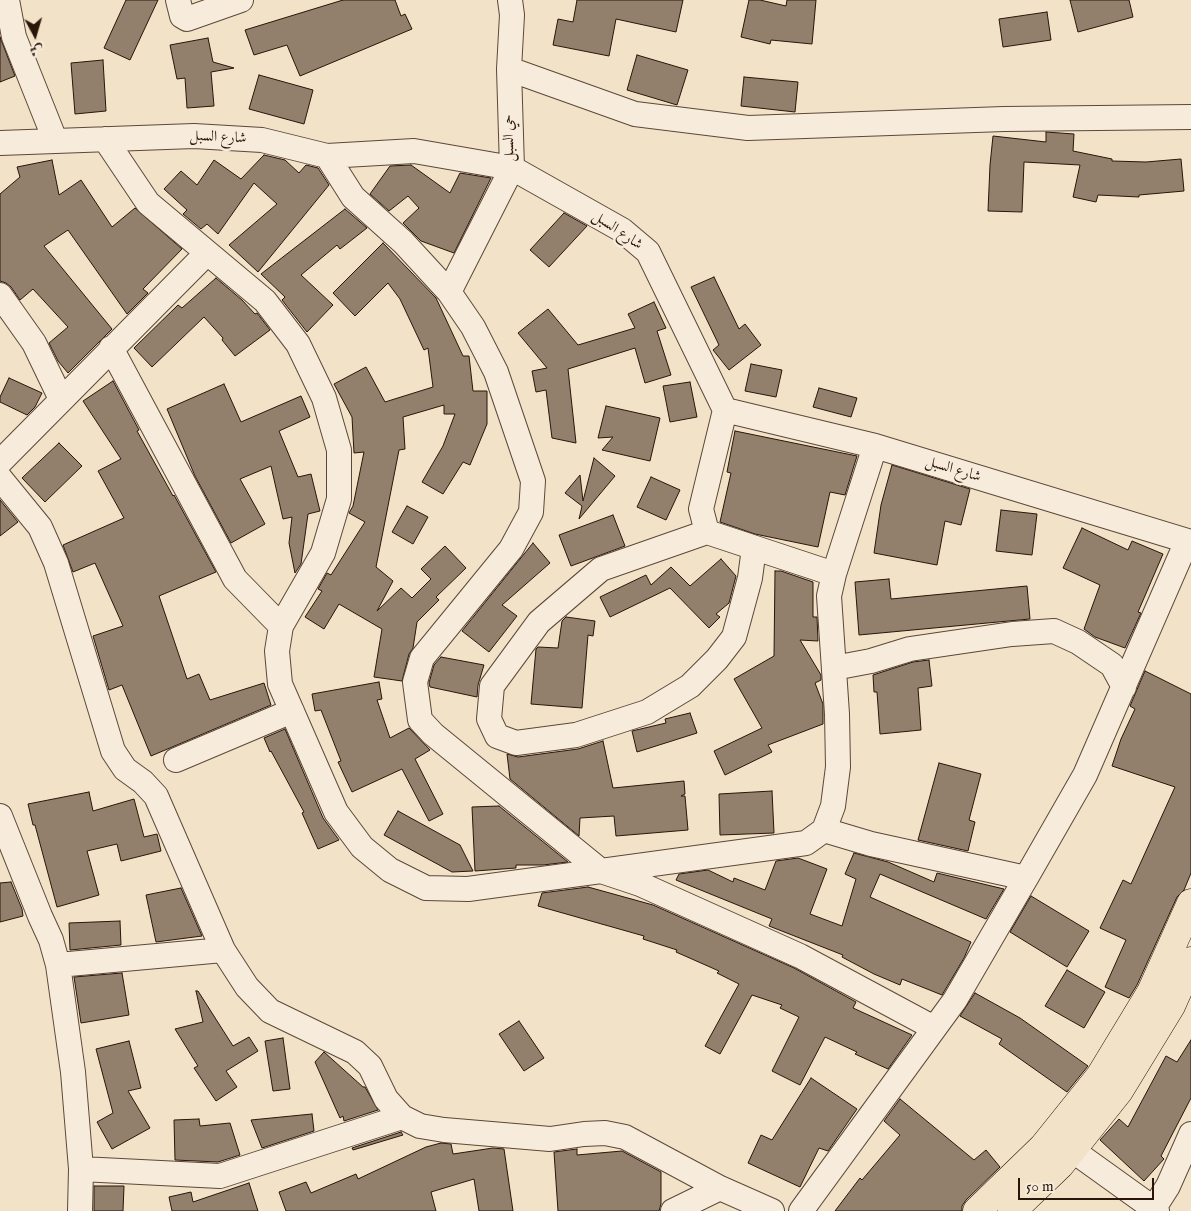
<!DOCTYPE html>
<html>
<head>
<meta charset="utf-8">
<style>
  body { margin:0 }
  #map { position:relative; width:1191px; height:1211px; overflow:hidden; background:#f2e2c7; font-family:"IM FELL English",Amiri,serif }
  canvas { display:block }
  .north { position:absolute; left:10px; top:10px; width:50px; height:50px; -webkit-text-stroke:4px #f7ecdb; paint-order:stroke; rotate:174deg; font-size:14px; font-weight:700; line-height:20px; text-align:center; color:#29150a }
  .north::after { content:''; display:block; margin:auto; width:18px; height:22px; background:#29150a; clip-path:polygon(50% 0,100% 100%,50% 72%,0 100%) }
  .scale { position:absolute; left:1018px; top:1178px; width:136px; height:22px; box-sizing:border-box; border:2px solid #29150a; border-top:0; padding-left:6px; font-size:15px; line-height:18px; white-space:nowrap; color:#29150a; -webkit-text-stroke:4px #f7ecdb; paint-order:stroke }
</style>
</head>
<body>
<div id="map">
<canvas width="1191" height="1211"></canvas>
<div class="north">ش</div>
<div class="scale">50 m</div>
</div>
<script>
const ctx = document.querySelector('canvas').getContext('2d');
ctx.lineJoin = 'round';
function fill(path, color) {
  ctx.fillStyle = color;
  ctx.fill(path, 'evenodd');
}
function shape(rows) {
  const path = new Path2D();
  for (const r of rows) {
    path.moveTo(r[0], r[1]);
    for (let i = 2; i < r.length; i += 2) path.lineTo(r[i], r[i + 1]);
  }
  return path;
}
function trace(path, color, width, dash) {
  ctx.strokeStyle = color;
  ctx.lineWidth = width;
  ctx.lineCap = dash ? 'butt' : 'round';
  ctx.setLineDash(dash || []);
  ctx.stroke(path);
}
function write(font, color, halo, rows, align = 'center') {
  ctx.font = font + ' "IM FELL English",Amiri,serif';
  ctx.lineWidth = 5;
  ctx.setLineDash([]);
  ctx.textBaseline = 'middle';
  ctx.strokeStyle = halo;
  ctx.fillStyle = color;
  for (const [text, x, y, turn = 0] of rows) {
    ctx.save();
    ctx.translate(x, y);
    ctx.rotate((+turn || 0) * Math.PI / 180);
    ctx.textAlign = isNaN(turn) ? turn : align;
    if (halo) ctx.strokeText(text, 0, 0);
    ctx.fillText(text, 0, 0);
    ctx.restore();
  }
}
const building = shape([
  [126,0,158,0,130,60,104,48,126,0],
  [343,0,395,0,401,16,405,14,412,29,300,76,287,45,254,55,245,30,343,0],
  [577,0,683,0,676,32,616,19,609,56,553,45,558,19,573,22,577,0],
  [749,0,760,0,786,6,787,0,816,0,812,44,771,40,770,44,741,37,749,0],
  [1070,0,1129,0,1133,17,1078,32,1070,0],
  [1047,12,1051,40,1003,47,999,19,1047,12],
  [0,37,15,76,0,82,0,37],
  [208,38,213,62,234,68,211,72,214,106,187,108,185,78,177,79,170,45,208,38],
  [637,55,688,70,677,105,627,90,637,55],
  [103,60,106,111,75,114,71,63,103,60],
  [259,75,313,90,304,124,249,109,259,75],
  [744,77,798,82,795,112,741,106,744,77],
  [1046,132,1074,134,1073,151,1112,159,1112,161,1146,162,1181,159,1184,191,1139,195,1139,197,1098,195,1096,202,1073,197,1080,165,1024,162,1022,212,988,211,990,165,993,136,1046,142,1046,132],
  [264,155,285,160,299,173,306,165,318,168,329,185,258,272,229,245,277,204,254,183,218,234,207,224,201,229,183,214,187,210,164,189,181,171,197,185,214,160,241,179,264,155],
  [52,160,59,195,81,180,112,227,135,208,182,249,143,289,148,293,127,314,68,230,44,246,112,329,68,373,58,361,49,343,68,327,33,289,20,300,11,287,6,283,0,281,0,194,20,177,17,167,52,160],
  [411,165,450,193,460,173,491,178,454,253,421,241,403,223,419,208,408,196,389,211,370,194,390,166,411,165],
  [345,209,367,228,340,249,337,245,301,275,333,305,307,332,282,300,285,297,261,274,345,209],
  [564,213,587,226,549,267,530,250,564,213],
  [383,243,436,298,463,356,469,356,473,391,487,391,487,424,470,465,463,462,443,494,422,482,443,446,455,414,444,414,444,405,403,417,405,449,399,450,376,567,393,581,377,611,401,588,412,598,431,579,421,569,445,546,466,568,436,597,439,600,417,622,413,648,409,654,402,681,374,677,382,629,339,604,324,629,305,617,322,591,318,589,327,573,331,575,365,522,349,513,353,506,364,452,354,453,352,417,334,384,366,367,385,402,433,387,428,348,424,350,400,299,388,283,355,316,333,293,383,243],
  [714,277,739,329,745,324,761,345,729,370,713,350,719,345,691,287,714,277],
  [216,278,242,300,255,314,257,313,270,330,235,356,222,340,223,338,204,317,152,367,134,348,178,305,182,308,216,278],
  [654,302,666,328,657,331,671,375,645,383,635,348,568,369,576,443,552,438,546,390,536,392,532,371,547,368,518,333,548,309,578,345,635,328,628,314,654,302],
  [751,364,782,370,776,397,745,391,751,364],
  [9,378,42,393,35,407,27,415,0,402,0,397,9,378],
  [113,381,139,430,137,431,173,496,174,495,216,572,159,596,187,679,199,674,210,700,264,683,271,705,151,756,122,685,109,690,93,636,123,626,95,563,73,572,63,545,124,518,98,471,121,459,83,401,113,381],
  [690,382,697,417,670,422,663,386,690,382],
  [224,384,241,422,301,396,310,417,279,431,298,477,311,474,320,511,308,514,301,564,295,573,289,543,292,517,283,519,271,466,240,479,265,524,231,543,195,476,167,409,224,384],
  [819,388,857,398,851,417,813,407,819,388],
  [606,406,660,418,650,461,602,450,613,437,598,438,606,406],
  [735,431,857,456,845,495,830,492,818,547,755,534,720,522,731,473,727,472,735,431],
  [59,443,82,466,45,502,22,478,59,443],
  [594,458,615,476,579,519,582,506,565,493,580,475,583,501,594,458],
  [892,465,970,489,961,525,945,521,937,565,874,553,881,505,892,465],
  [651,477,680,490,666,520,637,507,651,477],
  [0,500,18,522,0,536,0,500],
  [407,506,428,517,413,544,392,532,407,506],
  [1001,510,1037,514,1032,555,996,551,1001,510],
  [613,515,625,546,571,566,559,535,613,515],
  [1082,528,1128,550,1132,541,1163,554,1138,612,1141,613,1125,648,1095,637,1084,629,1100,585,1063,568,1082,528],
  [533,543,550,563,502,605,517,616,489,652,462,631,533,543],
  [721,559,736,576,729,603,716,614,720,617,709,628,670,588,610,617,600,597,646,575,651,585,671,567,690,586,721,559],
  [775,571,781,571,813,582,813,617,817,617,818,641,800,640,821,675,821,680,815,683,823,704,823,724,768,745,772,752,725,775,714,751,762,728,734,679,774,656,775,571],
  [889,579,891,599,1027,586,1030,619,859,635,855,582,889,579],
  [566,617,595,621,593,636,588,635,582,708,531,704,536,649,538,647,558,648,562,621,566,617],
  [441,657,484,665,478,685,477,697,430,687,429,683,434,665,441,657],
  [929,660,932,686,918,688,921,730,880,734,877,692,874,692,873,675,913,662,929,660],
  [1145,671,1191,694,1191,873,1184,890,1177,897,1137,985,1129,998,1105,987,1126,940,1100,928,1123,880,1131,884,1175,787,1112,766,1121,739,1135,709,1130,706,1145,671],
  [379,682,382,699,377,700,390,738,409,728,430,750,415,759,443,814,429,821,402,769,352,792,338,762,341,761,321,710,315,711,312,694,379,682],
  [690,713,697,733,637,752,632,731,666,723,665,719,690,713],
  [285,729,323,818,339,840,318,849,302,813,304,812,271,751,270,752,264,738,285,729],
  [603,741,613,788,684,781,685,794,681,796,685,796,688,830,616,836,614,816,580,818,579,836,510,779,507,754,518,757,578,749,603,741],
  [939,763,981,774,969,820,975,822,968,851,918,840,939,763],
  [772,791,774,833,720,835,719,794,772,791],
  [89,792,93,811,134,799,144,837,157,834,161,851,121,861,117,844,87,851,99,895,57,907,35,825,33,825,28,804,89,792],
  [499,806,568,862,543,865,516,865,516,868,475,871,472,807,499,806],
  [398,811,460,845,473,871,452,872,384,835,398,811],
  [854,853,888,862,934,882,937,873,1004,889,986,919,880,874,870,897,971,942,964,958,942,995,902,979,900,985,874,974,842,957,843,955,769,926,772,919,676,880,679,874,708,870,733,882,734,878,765,890,776,861,798,858,827,869,810,914,842,926,856,879,845,874,854,853],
  [11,882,22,909,23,916,0,922,0,883,11,882],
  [588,887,653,905,794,968,856,1002,853,1008,912,1035,888,1069,855,1054,857,1052,825,1037,800,1085,772,1071,799,1017,780,1008,782,1005,752,995,720,1054,705,1046,739,984,717,973,719,971,676,952,677,950,643,939,644,936,538,906,542,893,588,887],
  [181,888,202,936,156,942,146,895,181,888],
  [1031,896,1089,931,1067,967,1010,932,1031,896],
  [120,921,121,945,70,950,69,923,120,921],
  [1067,970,1105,992,1084,1028,1045,1006,1067,970],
  [122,973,129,1015,81,1023,74,977,122,973],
  [196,991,198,991,233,1046,249,1037,258,1051,226,1071,237,1087,216,1101,194,1068,198,1066,175,1029,203,1022,196,991],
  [975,993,1020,1018,1088,1066,1067,1092,999,1044,1002,1039,960,1016,975,993],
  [519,1021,544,1058,524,1071,499,1034,519,1021],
  [283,1038,290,1089,273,1091,265,1041,283,1038],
  [1191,1040,1191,1098,1161,1156,1164,1159,1144,1181,1100,1140,1119,1119,1128,1127,1166,1056,1177,1062,1191,1040],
  [129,1041,141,1088,128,1091,150,1128,112,1149,97,1122,113,1113,96,1049,129,1041],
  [324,1052,363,1087,365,1087,378,1110,344,1121,343,1116,340,1118,315,1062,324,1052],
  [811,1078,857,1109,828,1151,819,1148,800,1187,748,1163,761,1135,772,1140,811,1078],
  [900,1099,974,1160,986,1150,1000,1167,966,1200,962,1206,962,1211,835,1211,860,1178,862,1180,900,1135,884,1121,900,1099],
  [312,1114,314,1131,262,1148,251,1120,312,1114],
  [199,1119,200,1126,230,1123,240,1155,218,1162,175,1160,174,1120,199,1119],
  [401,1132,403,1135,353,1150,352,1148,401,1132],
  [441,1143,451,1144,453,1154,493,1148,504,1149,513,1211,479,1211,474,1179,431,1192,436,1211,286,1211,279,1192,306,1182,311,1193,356,1174,358,1179,426,1147,441,1143],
  [577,1149,577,1155,622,1151,661,1172,661,1204,659,1211,558,1211,554,1152,577,1149],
  [249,1183,258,1211,172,1211,169,1197,191,1192,193,1202,249,1183],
  [94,1186,124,1186,123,1211,94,1211,94,1186]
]);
const minor = shape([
  [7,0,14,37,55,140],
  [178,0,182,16,187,19,241,0],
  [509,69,635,114,748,128,1004,119,1191,117],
  [105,139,148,203,265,301,298,344,324,398,339,450,339,499,323,553,281,626,277,651,280,684,336,812,362,847,390,870,426,888,468,889,601,871,640,884,800,956,934,1028],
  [0,143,194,136,262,140,327,156,414,151,512,168,622,230,648,252,725,410,875,446,1191,542],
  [327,156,353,197,403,242,449,292,473,327,496,372,533,481,531,512,511,549,422,658,415,682,420,720,433,734,601,871,806,843,824,830,833,806,838,767,837,714,829,596,834,574,875,446],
  [449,292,512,168,509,69,512,15,510,0],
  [0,295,34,343,61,399],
  [111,348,235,579,281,626],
  [725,410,701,509,707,532,834,574],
  [0,462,207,253],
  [0,478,40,527,56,563,113,751,125,769,143,782,156,796,223,950,247,987,270,1011,355,1052,370,1066,386,1099,402,1117,420,1126,444,1130,550,1139,584,1134,605,1133,625,1137,720,1188,772,1211],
  [707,532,601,569,539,622,492,686,489,719,497,736,516,743,576,735,647,712,690,686,717,659,734,637,750,578,754,548],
  [834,668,871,661,910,649,1012,634,1054,631,1078,642,1112,665,1124,687],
  [176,760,292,711],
  [0,816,40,916,51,940,58,965,73,1072,81,1169,80,1211],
  [1026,878,1085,775,1187,541],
  [58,965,223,950],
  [1072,1150,1157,1211],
  [81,1169,220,1176,402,1117],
  [1154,1208,1168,1186,1191,1134],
  [673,1211,720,1188],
  [801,1211,955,1000,1026,878,871,844,824,830]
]);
const major = shape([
  [977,1211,1043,1147,1100,1076,1151,992,1191,903],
  [1012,1211,1060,1165,1119,1091,1171,1006,1191,961]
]);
const streetNames = [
  ["شارع السبل",218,138,3],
  ["حي السبل",510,138,-91],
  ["شارع السبل",617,231,34],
  ["شارع السبل",953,470,17]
];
fill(building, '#92806c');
trace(building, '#29150a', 1);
trace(minor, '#5b4839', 26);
trace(major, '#29150a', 29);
trace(minor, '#f7ecdb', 24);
trace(major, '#f2e2c7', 28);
write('15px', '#29150a', '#f7ecdb', streetNames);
</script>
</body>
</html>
